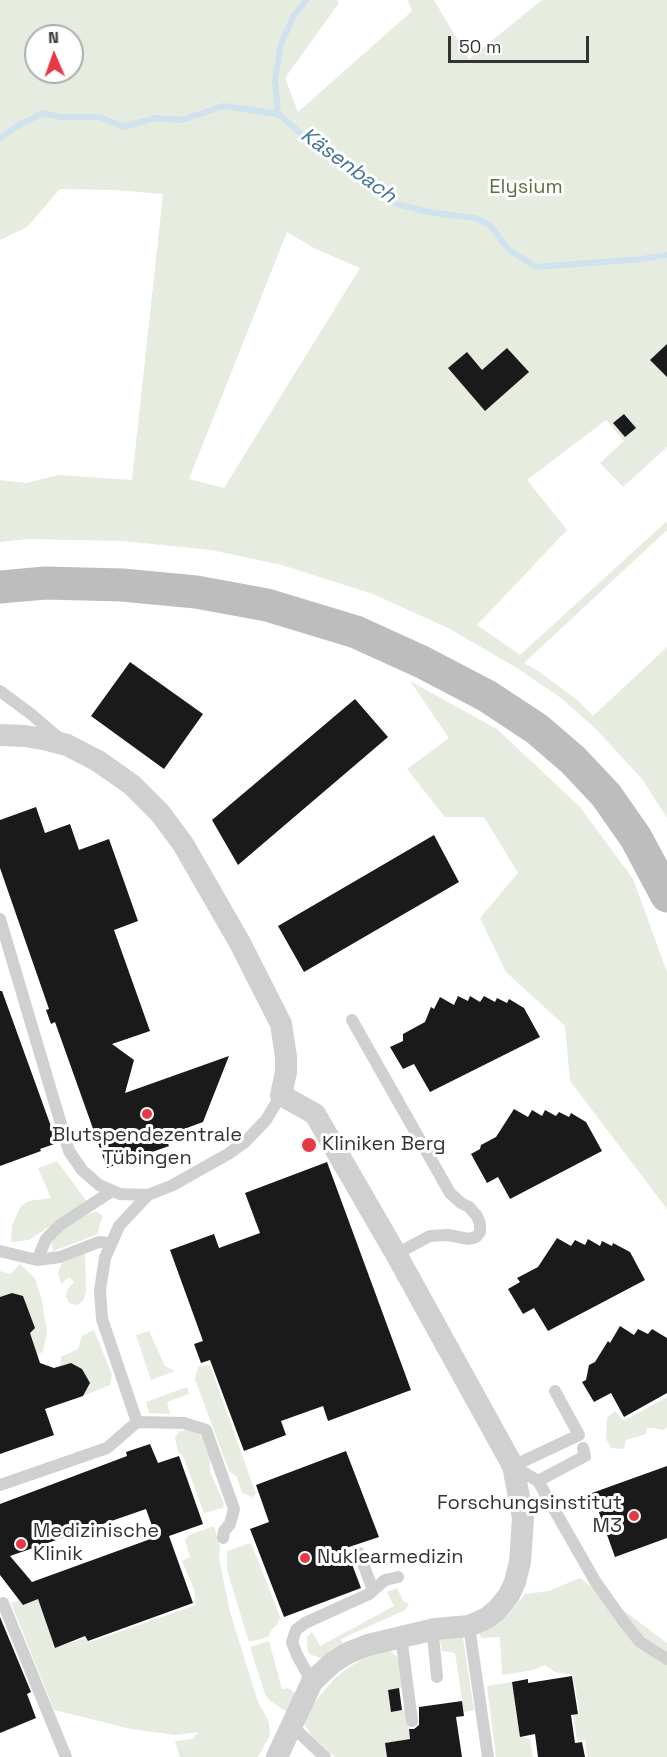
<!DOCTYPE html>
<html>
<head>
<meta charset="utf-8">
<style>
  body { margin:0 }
  #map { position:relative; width:667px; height:1757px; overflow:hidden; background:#fff; font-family:"Space Grotesk",sans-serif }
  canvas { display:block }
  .north { position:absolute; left:24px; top:24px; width:60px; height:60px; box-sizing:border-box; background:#fff; border:2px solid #adadad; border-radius:50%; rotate:358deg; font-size:16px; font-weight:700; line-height:24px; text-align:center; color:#333 }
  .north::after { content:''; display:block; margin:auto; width:21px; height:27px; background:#e63946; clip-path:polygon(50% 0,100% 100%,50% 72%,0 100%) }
  .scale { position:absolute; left:448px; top:36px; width:141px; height:27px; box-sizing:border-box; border:3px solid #333; border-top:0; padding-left:8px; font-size:18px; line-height:21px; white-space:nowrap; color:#333; -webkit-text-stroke:4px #fff; paint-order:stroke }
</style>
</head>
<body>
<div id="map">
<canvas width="667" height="1757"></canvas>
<div class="north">N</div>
<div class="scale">50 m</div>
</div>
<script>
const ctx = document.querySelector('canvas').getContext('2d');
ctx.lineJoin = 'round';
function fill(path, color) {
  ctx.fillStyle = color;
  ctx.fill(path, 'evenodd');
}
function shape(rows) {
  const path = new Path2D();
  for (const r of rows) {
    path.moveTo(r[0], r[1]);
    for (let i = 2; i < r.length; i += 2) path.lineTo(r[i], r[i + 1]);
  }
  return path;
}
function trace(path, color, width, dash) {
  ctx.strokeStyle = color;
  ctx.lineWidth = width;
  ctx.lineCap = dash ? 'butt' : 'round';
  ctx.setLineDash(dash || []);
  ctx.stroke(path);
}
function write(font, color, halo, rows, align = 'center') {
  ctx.font = font + ' "Space Grotesk",sans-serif';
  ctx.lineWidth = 6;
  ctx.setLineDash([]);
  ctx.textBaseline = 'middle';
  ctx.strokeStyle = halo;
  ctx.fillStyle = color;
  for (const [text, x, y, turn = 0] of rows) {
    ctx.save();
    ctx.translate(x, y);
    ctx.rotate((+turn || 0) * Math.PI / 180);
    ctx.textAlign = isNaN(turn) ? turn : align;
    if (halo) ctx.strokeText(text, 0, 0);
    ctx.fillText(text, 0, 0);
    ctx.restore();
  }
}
const green = shape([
  [0,0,337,0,339,3,285,78,298,112,412,11,408,0,434,0,469,59,542,0,667,0,667,447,623,487,600,463,624,441,606,420,527,480,567,530,477,625,520,655,667,521,667,530,524,663,538,671,576,699,593,716,667,647,667,818,642,779,596,729,561,698,517,668,448,628,373,594,282,565,211,550,123,541,27,539,0,542,0,480,27,483,58,475,132,480,163,194,115,190,60,189,27,227,0,240],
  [36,36,72,36,72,72,36,72],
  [287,232,314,248,360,268,224,488,189,479],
  [410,681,497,729,580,807,633,879,667,972,667,1209,570,1081,565,1026,506,972,480,918,518,873,484,817,445,817,407,769,449,738],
  [57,1161,87,1202,29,1240,11,1242,12,1225,21,1206,29,1201,51,1198,38,1168],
  [96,1211,103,1216,99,1226,98,1234,53,1251,51,1241,60,1232,82,1217],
  [85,1253,86,1292,83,1301,77,1305,69,1303,66,1296,67,1290,74,1282,69,1277,61,1284,58,1273,62,1263],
  [20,1264,35,1278,42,1301,47,1332,43,1352,37,1354,30,1333,34,1328,23,1296,12,1293,0,1297,0,1271,10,1274],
  [94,1330,112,1375,110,1385,83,1396,90,1383,82,1369,71,1363,60,1366,61,1357,78,1349,82,1336],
  [149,1331,165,1366,175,1371,151,1380,136,1335],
  [210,1365,256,1494,253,1497,242,1493,237,1477,229,1471,195,1379,198,1367],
  [187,1387,189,1394,167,1402,170,1414,149,1413,146,1402],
  [667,1397,667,1427,663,1430,653,1428,647,1428,646,1434,626,1440,624,1449,611,1448,606,1439,607,1418,615,1411,624,1421],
  [186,1430,195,1431,204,1439,210,1457,210,1472,224,1503,223,1508,204,1513,183,1456,178,1452,175,1438,179,1432],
  [214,1526,220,1548,219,1558,230,1612,258,1702,269,1722,270,1735,258,1757,180,1757,175,1741,192,1739,199,1732,175,1735,131,1729,54,1710,11,1603,20,1600,38,1599,55,1648,84,1638,90,1642,196,1605,194,1589,182,1561,190,1557,185,1540,189,1535],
  [251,1543,281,1619,278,1621,278,1624,272,1629,268,1637,249,1642,227,1570,227,1551],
  [580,1578,667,1643,667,1757,587,1757,585,1740,577,1741,573,1714,580,1714,573,1675,555,1672,545,1665,533,1670,502,1675,500,1637,481,1638,479,1631,507,1616,525,1594,549,1591],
  [397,1588,403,1601,409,1604,405,1610,341,1639,344,1648,320,1658,310,1654,308,1651,307,1637,312,1632,320,1646,394,1606,387,1592],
  [462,1632,474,1710,464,1712,455,1653,442,1651,439,1635],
  [269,1641,282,1689,288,1688,298,1695,289,1713,270,1701,265,1694,250,1647],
  [386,1647,398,1658,404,1688,388,1690,391,1711,407,1710,410,1739,385,1743,387,1757,335,1757,312,1736,303,1722,305,1717,318,1698,334,1679,349,1667],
  [512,1682,520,1736,530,1739,533,1757,496,1757,487,1686]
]);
const stream = shape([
  [306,0,293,17,281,44,275,80,278,114,329,157,396,204,434,213,475,218,490,225,509,250,536,267,642,259,667,255],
  [0,138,19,125,43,113,61,117,100,117,124,127,155,118,182,120,223,106,278,114]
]);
const building = shape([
  [667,344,667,377,650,360],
  [507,348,529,372,485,411,448,368,467,352,482,370],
  [624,414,636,428,625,437,613,423],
  [130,662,203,714,164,769,91,716],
  [355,699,388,737,238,865,212,820],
  [36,807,45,833,70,824,79,850,109,839,138,921,114,930,150,1031,112,1044,134,1060,125,1093,229,1056,203,1122,165,1136,169,1146,107,1168,55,1022,51,1024,46,1010,49,1009,0,868,0,820],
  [434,835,459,882,304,972,278,926],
  [0,991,2,991,57,1143,40,1149,41,1151,0,1166],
  [458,996,468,1001,470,996,480,1002,484,996,495,1002,497,998,507,1003,509,999,524,1008,540,1037,430,1092,414,1064,403,1069,390,1047,403,1041,403,1034,425,1022,431,1007,434,1009,440,997,454,1005],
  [514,1109,528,1117,532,1110,542,1116,545,1110,556,1116,559,1112,569,1117,571,1113,586,1122,602,1151,510,1199,498,1177,487,1183,471,1154,480,1149,481,1145,496,1137],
  [327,1162,411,1390,328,1421,323,1406,281,1421,286,1435,244,1451,210,1360,201,1363,194,1344,203,1341,170,1250,214,1234,219,1248,260,1233,245,1193],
  [557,1238,571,1246,575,1240,585,1245,588,1239,600,1246,602,1241,612,1246,613,1243,630,1252,645,1280,548,1331,534,1308,523,1314,508,1289,520,1282,517,1278,538,1267],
  [12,1293,23,1296,35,1328,30,1333,40,1363,54,1368,71,1363,82,1369,90,1383,83,1396,45,1409,54,1435,0,1454,0,1297],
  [620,1326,634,1335,638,1329,648,1334,652,1329,667,1338,667,1393,624,1417,611,1393,594,1402,582,1382,586,1380,589,1365,595,1362,608,1341,610,1343],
  [150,1444,158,1463,179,1456,203,1524,169,1536,193,1603,88,1641,85,1636,55,1648,38,1599,23,1605,0,1575,0,1504,127,1456,126,1452],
  [146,1509,156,1537,32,1582,10,1556],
  [346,1451,379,1537,346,1548,361,1588,284,1617,250,1529,269,1522,256,1485],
  [667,1466,667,1538,615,1557,592,1493],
  [0,1617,31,1692,27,1694,36,1718,0,1733],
  [572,1676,578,1714,571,1715,575,1743,582,1742,585,1757,538,1757,535,1734,520,1737,512,1682,528,1679,528,1683],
  [399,1688,402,1710,391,1712,388,1690],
  [462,1701,464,1716,456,1717,462,1757,387,1757,385,1743,410,1739,409,1729,414,1729,419,1725,419,1707]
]);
const lane = shape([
  [0,691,31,714,60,739],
  [0,919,69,1151,82,1170,99,1185,120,1194,148,1195],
  [352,1020,450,1193,461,1203,469,1207,477,1216,480,1224,480,1232,476,1237,469,1239,448,1235,430,1236,396,1254],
  [0,1251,37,1260,60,1257,99,1242,111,1243],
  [37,1260,46,1239,60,1225,112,1191],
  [137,1422,184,1423,206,1430,234,1509,230,1524,224,1531,223,1538],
  [513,1466,538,1481,595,1581,624,1622,640,1642,667,1659],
  [513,1466,579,1435,555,1391],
  [538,1481,585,1456,583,1448],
  [0,1485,107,1448,137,1422,102,1319,100,1290,105,1258,119,1226,148,1195,173,1185,228,1154,245,1142,266,1120,281,1095],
  [359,1553,373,1590],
  [3,1603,66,1757],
  [469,1626,488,1757],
  [435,1629,433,1635,437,1677],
  [401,1636,412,1721],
  [312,1682,297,1655,292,1642,296,1630,305,1623,369,1594,385,1580,398,1577],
  [293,1727,325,1757]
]);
const street = shape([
  [0,735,25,736,48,740,67,745,98,761,132,785,160,813,183,844,240,943,281,1024,286,1057,286,1072,281,1095,315,1114,396,1254,513,1466,523,1518,520,1562,515,1582,509,1595,498,1609,487,1618,469,1626,435,1629,368,1645,348,1653,332,1663,312,1682,277,1757]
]);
const secondary = shape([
  [0,587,45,583,122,585,196,592,267,605,356,632,422,662,487,696,537,729,573,760,606,795,636,838,667,896]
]);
const markers = [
  [147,1114,6,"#e63946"],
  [309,1145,8,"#e63946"],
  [634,1516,6,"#e63946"],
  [21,1544,6,"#e63946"],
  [305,1558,6,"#e63946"]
];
const parkNames = [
  ["Elysium",526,188]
];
const poiNames = [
  ["Blutspendezentrale",147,1136,"center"],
  ["Tübingen",147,1159,"center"],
  ["Kliniken Berg",322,1145],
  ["Forschungsinstitut",622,1504,"right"],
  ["M3",622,1527,"right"],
  ["Medizinische",33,1532],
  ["Klinik",33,1555],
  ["Nuklearmedizin",317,1558]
];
const waterNames = [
  ["Käsenbach",348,166,36]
];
fill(green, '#e6ecdf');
trace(stream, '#cfe2ee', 6);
fill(building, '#1a1a1a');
trace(lane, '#d0d0d0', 12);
trace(street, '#d0d0d0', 22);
trace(secondary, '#bdbdbd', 33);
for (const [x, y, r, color] of markers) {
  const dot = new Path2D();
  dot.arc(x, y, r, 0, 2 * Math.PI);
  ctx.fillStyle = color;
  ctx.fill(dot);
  trace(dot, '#fff', 2);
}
write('20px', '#56703f', '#fff', parkNames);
write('20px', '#333', '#fff', poiNames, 'left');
write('italic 21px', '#3f7597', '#fff', waterNames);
</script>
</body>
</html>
